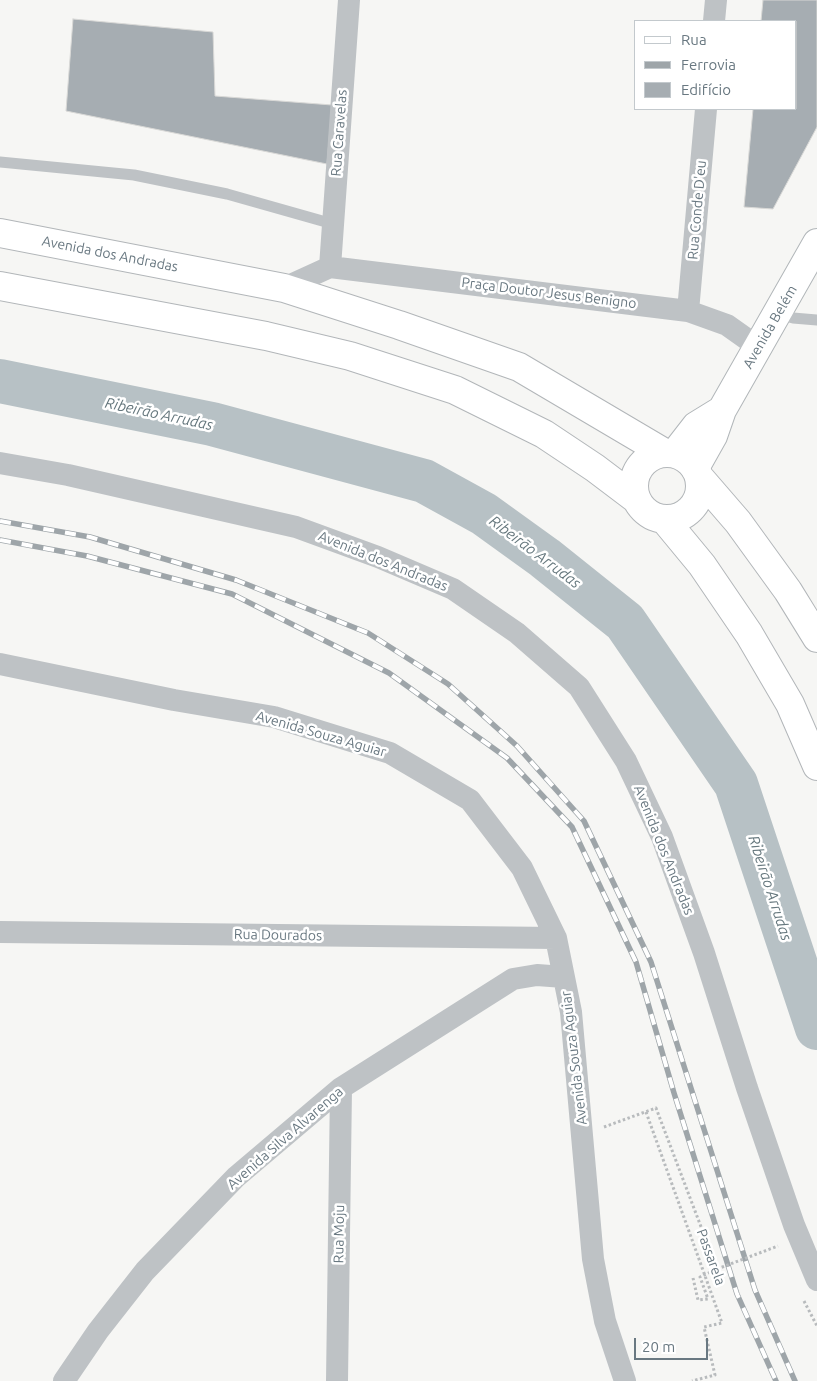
<!DOCTYPE html>
<html>
<head>
<meta charset="utf-8">
<style>
  body { margin:0 }
  #map { position:relative; width:817px; height:1381px; overflow:hidden; background:#f6f6f4; font-family:Ubuntu,sans-serif }
  canvas { display:block }
  .legend { position:absolute; left:634px; top:20px; width:162px; height:90px; box-sizing:border-box; background:#fff; border:1px solid #c3c9cd; margin:0; padding:6px 9px; list-style:none; font-size:15px; color:#697881 }
  .legend li { display:flex; align-items:center; gap:10px; height:25px }
  .legend b { width:25px; border:1px solid #c3c9cd }
  .scale { position:absolute; left:634px; top:1338px; width:74px; height:22px; box-sizing:border-box; border:2px solid #697881; border-top:0; padding-left:6px; font-size:15px; line-height:18px; white-space:nowrap; color:#697881; -webkit-text-stroke:4px #fff; paint-order:stroke }
</style>
</head>
<body>
<div id="map">
<canvas width="817" height="1381"></canvas>
<ul class="legend">
<li><b style="height:6px;background:#fff"></b>Rua</li>
<li><b style="height:6px;background:#9ea5a9"></b>Ferrovia</li>
<li><b style="height:14px;background:#a6adb2"></b>Edifício</li>
</ul>
<div class="scale">20 m</div>
</div>
<script>
const ctx = document.querySelector('canvas').getContext('2d');
ctx.lineJoin = 'round';
function shape(rows) {
  const path = new Path2D();
  for (const r of rows) {
    if (r.length === 3) {
      path.moveTo(r[0] + r[2], r[1]);
      path.arc(r[0], r[1], r[2], 0, 2 * Math.PI);
      continue;
    }
    path.moveTo(r[0], r[1]);
    for (let i = 2; i < r.length; i += 2) path.lineTo(r[i], r[i + 1]);
  }
  return path;
}
function trace(path, color, width, dash) {
  ctx.strokeStyle = color;
  ctx.lineWidth = width;
  ctx.lineCap = dash ? 'butt' : 'round';
  ctx.setLineDash(dash || []);
  ctx.stroke(path);
}
function fill(path, color) {
  ctx.fillStyle = color;
  ctx.fill(path, 'evenodd');
}
function write(font, color, halo, rows, align = 'center') {
  ctx.font = font + ' Ubuntu,sans-serif';
  ctx.lineWidth = 5;
  ctx.setLineDash([]);
  ctx.textBaseline = 'middle';
  ctx.strokeStyle = halo;
  ctx.fillStyle = color;
  for (const [text, x, y, turn = 0] of rows) {
    ctx.save();
    ctx.translate(x, y);
    ctx.rotate((+turn || 0) * Math.PI / 180);
    ctx.textAlign = isNaN(turn) ? turn : align;
    if (halo) ctx.strokeText(text, 0, 0);
    ctx.fillText(text, 0, 0);
    ctx.restore();
  }
}
const river = shape([
  [0,381,212,424,424,481,484,514,545,558,625,622,736,784,817,1028]
]);
const building = shape([
  [763,0,817,0,817,127,773,209,744,207,753,109,796,109,796,21,761,21,763,0],
  [73,19,213,32,215,96,332,105,327,164,66,111,73,19]
]);
const path = shape([
  [604,1127,656,1108,717,1269,700,1277,708,1299,698,1300,693,1278],
  [804,1301,817,1326]
]);
const lane = shape([
  [0,162,134,175,227,194,333,224],
  [777,314,793,318,817,320]
]);
const street = shape([
  [714,21,716,0],
  [330,267,688,311,727,325,758,347],
  [330,267,349,0],
  [284,288,330,267],
  [688,311,706,109],
  [0,463,68,475,296,527,378,557,453,589,517,633,579,687,626,761,662,837,704,953,747,1088,794,1225,817,1280],
  [0,664,174,700,274,717,390,753,470,800,522,868,556,938,571,1012,593,1259,605,1321,625,1381],
  [0,932,556,938],
  [64,1381,98,1331,145,1271,236,1177,341,1088,513,979,537,975,564,977],
  [337,1381,341,1088]
]);
const secondary = shape([
  [675,453,696,426,722,410],
  [695,468,713,436,722,410,817,243]
]);
const primary = shape([
  [0,233,284,288,399,325,519,367,663,452],
  [0,286,266,336,350,356,455,390,544,434,595,468,636,499],
  [667,486,33],
  [700,478,738,522,788,591,817,638],
  [664,519,702,565,749,634,790,704,817,766]
]);
const rail = shape([
  [0,521,90,537,236,580,368,633,448,684,517,746,584,821,651,962,755,1290,795,1381],
  [0,540,87,556,232,594,389,673,507,758,572,827,636,962,674,1093,737,1294,776,1381]
]);
const pathBridge = shape([
  [646,1112,722,1323,704,1327,715,1375,692,1381],
  [717,1269,778,1246]
]);
const streetNames = [
  ["Rua Caravelas",339,133,-86],
  ["Rua Conde D'eu",697,210,-85],
  ["Avenida dos Andradas",110,254,11],
  ["Praça Doutor Jesus Benigno",549,293,7],
  ["Avenida Belém",770,327,-60],
  ["Avenida dos Andradas",383,561,22],
  ["Avenida Souza Aguiar",321,734,16],
  ["Avenida dos Andradas",664,850,68],
  ["Rua Dourados",278,935,1],
  ["Avenida Souza Aguiar",574,1058,-97],
  ["Avenida Silva Alvarenga",285,1138,-41],
  ["Rua Moju",339,1234,-89],
  ["Passarela",711,1257,70]
];
const waterNames = [
  ["Ribeirão Arrudas",159,414,12],
  ["Ribeirão Arrudas",535,552,37],
  ["Ribeirão Arrudas",770,888,72]
];
trace(river, '#b7c1c5', 44);
fill(building, '#a6adb2');
trace(building, '#d8d8d6', 1);
trace(secondary, '#b1b6b9', 30);
trace(primary, '#b2b6b9', 30);
trace(path, '#b8bbbd', 3, [2.5, 2.5]);
trace(lane, '#bec2c5', 11);
trace(street, '#bec2c5', 22);
trace(secondary, '#fff', 28);
trace(primary, '#fff', 28);
trace(rail, '#9ea5a9', 5.5);
trace(rail, '#fff', 4, [11]);
trace(pathBridge, '#b8bbbd', 3, [2.5, 2.5]);
write('14px', '#697881', '#fff', streetNames);
write('italic 15px', '#65777d', '#fff', waterNames);
</script>
</body>
</html>
